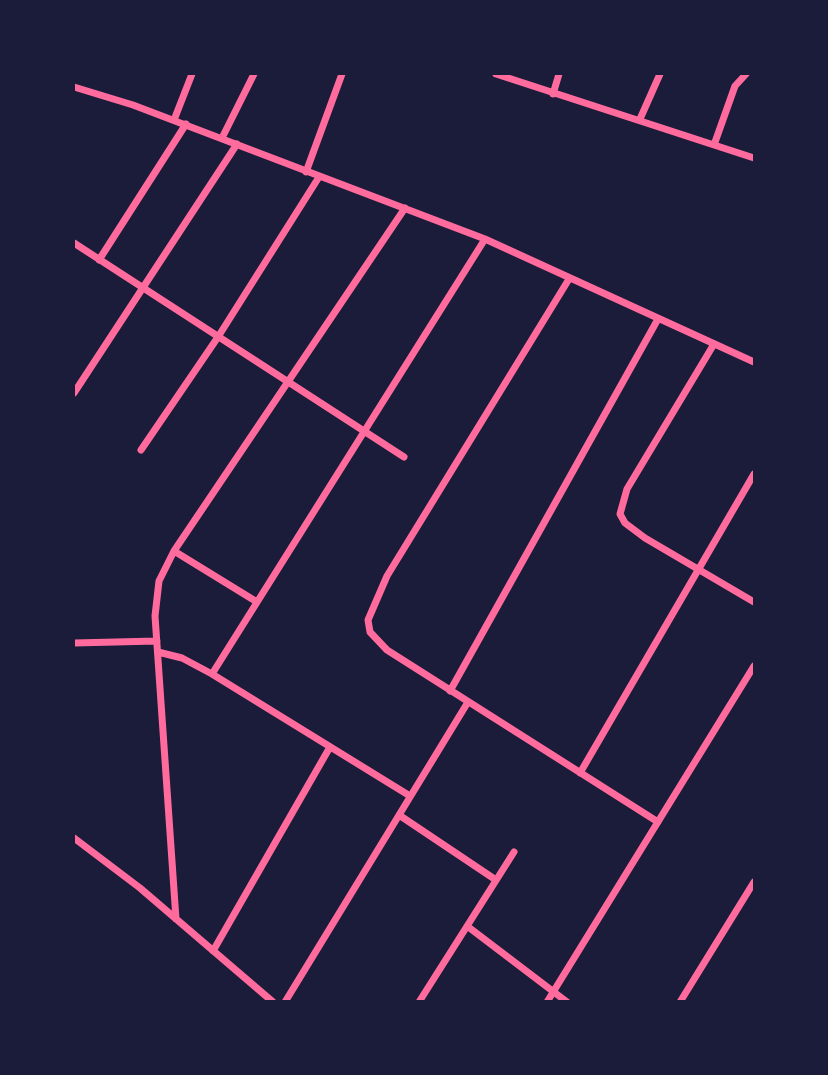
<!DOCTYPE html>
<html>
<head>
<meta charset="utf-8">
<style>
  body { margin:0 }
  #map { position:relative; width:828px; height:1075px; overflow:hidden; background:#1b1b3a; font-family:"DM Sans",sans-serif }
  canvas { display:block }
  .frame { position:absolute; inset:0; border:75px solid #1b1b3a; pointer-events:none }
</style>
</head>
<body>
<div id="map">
<canvas width="828" height="1075"></canvas>
<div class="frame"></div>
</div>
<script>
const ctx = document.querySelector('canvas').getContext('2d');
ctx.lineJoin = 'round';
function shape(rows) {
  const path = new Path2D();
  for (const r of rows) {
    path.moveTo(r[0], r[1]);
    for (let i = 2; i < r.length; i += 2) path.lineTo(r[i], r[i + 1]);
  }
  return path;
}
function trace(path, color, width, dash) {
  ctx.strokeStyle = color;
  ctx.lineWidth = width;
  ctx.lineCap = dash ? 'butt' : 'round';
  ctx.setLineDash(dash || []);
  ctx.stroke(path);
}
const minor = shape([
  [496,74,754,158],
  [74,87,133,105,485,239,754,362],
  [553,94,559,74],
  [640,119,660,74],
  [174,120,192,74],
  [222,138,254,74],
  [714,145,735,86,746,74],
  [306,172,342,74],
  [74,243,404,457],
  [99,260,186,124],
  [569,279,387,576,368,620,370,632,387,650,658,822],
  [714,344,627,489,620,514,625,523,645,538,754,602],
  [74,393,237,144],
  [141,450,218,337,319,177],
  [174,551,257,602],
  [74,643,157,641],
  [158,652,182,658,212,674,410,796],
  [212,674,485,239],
  [450,691,658,319],
  [580,773,754,474],
  [399,815,496,880],
  [74,838,140,888,273,1002],
  [176,919,155,616,159,581,174,551,405,208],
  [467,926,567,1002],
  [213,951,330,747],
  [285,1002,468,702],
  [419,1002,514,852],
  [547,1002,754,666],
  [680,1002,754,882]
]);
trace(minor, '#ff6b9d', 7);
</script>
</body>
</html>
